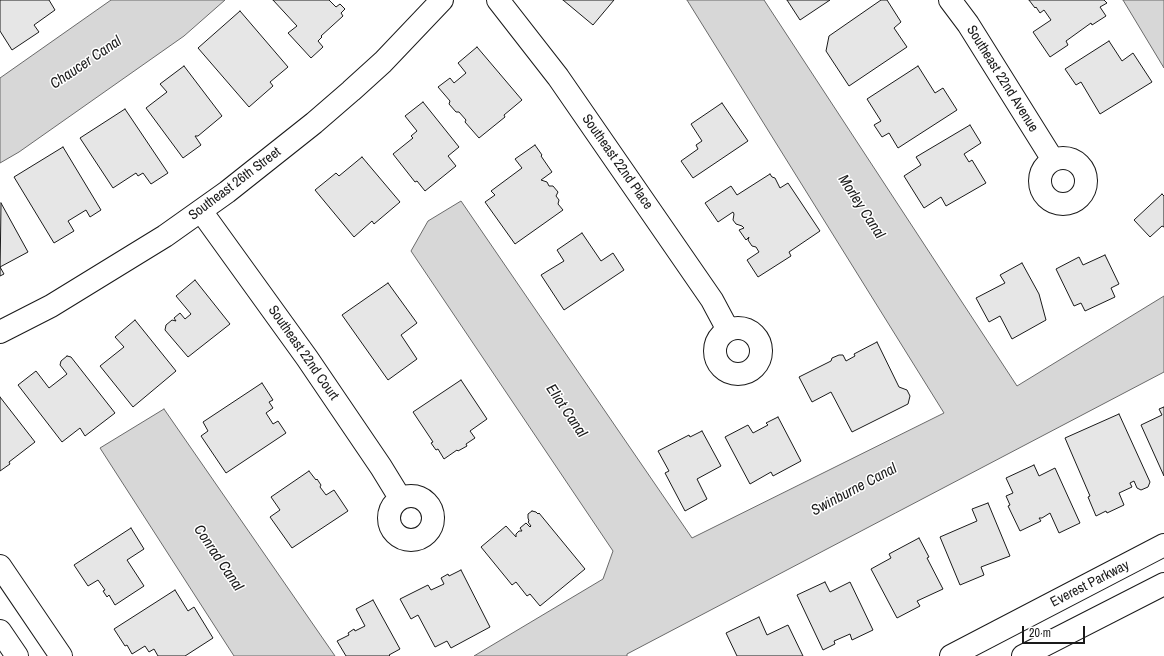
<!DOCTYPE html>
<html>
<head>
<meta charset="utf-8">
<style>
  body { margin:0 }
  #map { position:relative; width:1164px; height:656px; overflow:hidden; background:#fff; font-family:"Archivo Narrow",sans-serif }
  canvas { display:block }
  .scale { position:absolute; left:1022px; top:626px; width:63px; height:18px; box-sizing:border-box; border:2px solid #1a1a1a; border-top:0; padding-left:5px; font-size:12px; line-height:14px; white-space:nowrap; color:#1a1a1a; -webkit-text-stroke:3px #fff; paint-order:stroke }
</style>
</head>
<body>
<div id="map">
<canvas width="1164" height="656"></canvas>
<div class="scale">20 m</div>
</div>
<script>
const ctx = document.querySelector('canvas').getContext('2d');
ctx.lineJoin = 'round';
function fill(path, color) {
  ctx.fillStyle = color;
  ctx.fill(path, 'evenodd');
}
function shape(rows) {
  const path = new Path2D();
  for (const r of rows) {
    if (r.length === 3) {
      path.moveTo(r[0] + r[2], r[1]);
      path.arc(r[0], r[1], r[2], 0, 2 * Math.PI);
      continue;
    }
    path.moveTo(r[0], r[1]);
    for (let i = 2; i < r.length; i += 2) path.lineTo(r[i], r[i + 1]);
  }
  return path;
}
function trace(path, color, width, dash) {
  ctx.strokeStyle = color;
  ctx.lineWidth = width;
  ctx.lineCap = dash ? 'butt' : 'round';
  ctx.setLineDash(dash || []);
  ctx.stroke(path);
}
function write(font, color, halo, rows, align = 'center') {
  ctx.font = font + ' "Archivo Narrow",sans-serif';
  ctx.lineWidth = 3;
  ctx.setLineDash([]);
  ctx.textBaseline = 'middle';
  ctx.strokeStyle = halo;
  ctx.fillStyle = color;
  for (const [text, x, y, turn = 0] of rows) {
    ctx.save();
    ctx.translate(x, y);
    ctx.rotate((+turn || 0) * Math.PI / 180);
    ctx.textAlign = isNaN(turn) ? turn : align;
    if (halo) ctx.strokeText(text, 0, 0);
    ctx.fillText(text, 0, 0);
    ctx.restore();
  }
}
const water = shape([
  [111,0,225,0,184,36,19,152,0,163,0,78,111,0],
  [687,0,764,0,1017,386,1164,296,1164,372,627,654,627,656,474,656,603,579,613,551,411,251,428,221,461,201,692,538,944,413,687,0],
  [1123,0,1164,0,1164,68,1123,0],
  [164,409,335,656,234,656,100,448,164,409]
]);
const building = shape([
  [0,0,49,0,55,10,34,25,39,32,12,50,0,31,0,0],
  [273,0,329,0,336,7,340,4,345,9,341,13,343,16,321,36,322,37,318,41,323,47,311,58,288,33,297,26,273,0],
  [563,0,614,0,593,25,563,0],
  [787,0,830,0,800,20,787,0],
  [881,0,887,0,901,22,894,28,907,47,849,86,826,51,829,36,881,0],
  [1029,0,1104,0,1107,3,1100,7,1106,16,1092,25,1091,23,1066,41,1068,45,1050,57,1033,32,1051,20,1044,10,1040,13,1036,7,1035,8,1029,0],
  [240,11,288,67,270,82,273,86,249,107,198,48,240,11],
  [1109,41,1122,61,1133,53,1152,82,1100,114,1081,82,1076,85,1065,69,1109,41],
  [477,47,522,100,504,115,505,117,479,138,465,122,466,120,459,112,456,112,449,104,450,101,438,87,450,78,454,83,466,73,458,63,477,47],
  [184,66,222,116,198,136,195,136,201,145,183,158,146,108,167,92,160,84,184,66],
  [918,66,935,93,943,88,957,110,898,148,889,133,882,137,874,125,881,121,867,99,918,66],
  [423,102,459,147,448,156,456,166,425,191,417,181,415,182,393,154,413,138,411,136,417,131,405,116,423,102],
  [722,103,748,141,693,178,681,161,698,149,696,145,702,141,691,124,722,103],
  [125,109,168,173,151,184,143,173,138,176,136,173,113,188,80,138,125,109],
  [970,125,981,143,964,154,969,162,972,160,986,183,946,206,941,197,924,208,904,176,921,165,916,157,970,125],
  [535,145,542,155,541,156,552,172,541,180,547,182,549,186,553,186,558,192,556,196,559,200,558,204,563,210,515,244,485,202,495,195,491,191,522,168,515,159,535,145],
  [63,147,101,210,90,217,86,210,68,221,74,231,54,243,14,177,63,147],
  [362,157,400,202,374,224,372,221,354,237,315,190,336,173,339,176,362,157],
  [770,174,772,177,775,178,780,188,788,183,820,231,789,252,791,256,758,277,747,260,759,252,756,247,752,246,748,240,749,237,746,240,739,230,744,228,742,226,736,224,733,220,734,214,733,212,718,222,705,203,731,186,737,195,770,174],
  [1162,194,1164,196,1164,227,1162,226,1150,237,1134,220,1162,194],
  [1,203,28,252,0,267,4,274,0,276,1,203],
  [582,233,601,261,613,253,624,270,564,310,541,275,564,261,557,250,582,233],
  [1105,255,1119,284,1111,288,1115,297,1085,311,1081,303,1074,306,1056,269,1079,257,1083,265,1105,255],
  [1022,263,1039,294,1046,320,1012,339,1000,316,989,322,976,298,1005,283,1000,275,1022,263],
  [195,280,230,324,188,357,165,330,166,325,172,320,176,321,174,318,180,313,185,319,191,314,176,296,195,280],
  [388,283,417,323,401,335,417,359,388,380,342,315,388,283],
  [135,320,176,371,133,407,100,366,124,347,115,337,135,320],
  [877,342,899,387,907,390,910,396,908,404,852,432,831,392,812,402,799,377,831,361,832,358,839,355,843,355,846,361,855,356,854,354,877,342],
  [67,356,71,357,115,413,85,436,80,428,62,442,18,385,36,371,49,388,67,374,60,365,61,361,67,356],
  [461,380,487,419,470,431,475,438,466,444,467,446,458,451,457,450,444,459,438,449,436,450,431,443,433,442,413,412,461,380],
  [262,383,273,400,269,402,273,408,266,413,273,424,278,421,286,433,226,473,201,436,208,431,203,422,262,383],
  [0,397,35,442,9,462,10,464,0,471,0,397],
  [1164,407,1164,476,1141,425,1162,415,1159,409,1164,407],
  [1119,414,1150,482,1148,487,1141,490,1137,488,1134,481,1130,483,1132,487,1119,493,1124,505,1107,513,1106,511,1096,516,1088,497,1090,496,1065,438,1119,414],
  [778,417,801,461,773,476,771,472,750,484,725,437,748,425,753,433,768,425,766,423,778,417],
  [702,431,721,466,697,479,707,499,685,511,665,473,669,471,658,451,689,435,690,437,702,431],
  [1034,465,1039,476,1055,468,1080,523,1059,533,1050,513,1042,518,1039,518,1041,521,1020,531,1008,506,1010,505,1006,496,1013,493,1006,478,1034,465],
  [309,471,316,480,317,479,321,485,320,487,326,495,334,490,348,511,292,548,270,517,280,510,271,497,309,471],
  [988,503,1010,556,981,567,984,575,960,585,940,537,977,521,972,509,988,503],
  [532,511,536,512,538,514,539,513,585,569,540,606,530,594,527,596,516,582,512,585,481,547,506,526,516,537,516,534,519,531,522,531,520,528,526,523,530,527,531,526,528,522,529,521,528,518,528,514,532,511],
  [131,528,144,549,127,560,144,586,115,605,109,595,107,597,103,591,105,590,98,580,88,586,74,565,131,528],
  [919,538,929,557,927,558,943,589,917,601,920,606,897,618,871,569,891,558,889,554,919,538],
  [461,570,490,627,451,648,447,641,435,647,418,615,411,619,400,599,428,585,431,590,444,584,441,578,448,574,449,576,461,570],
  [825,582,830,592,850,582,873,630,852,640,850,634,834,641,835,644,823,650,797,595,825,582],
  [175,590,188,611,194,607,213,638,185,656,158,656,154,649,149,652,145,646,132,654,127,645,125,646,114,629,175,590],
  [373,600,400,649,389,655,390,656,346,656,337,641,349,635,348,633,354,629,355,631,365,626,356,609,373,600],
  [759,617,767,635,788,625,803,656,737,656,726,633,759,617]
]);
const minor = shape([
  [498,0,558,77,712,300,728,330],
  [950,0,968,24,1053,160],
  [1063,181,23],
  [201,211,307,358,381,467,400,498],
  [738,351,23],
  [0,332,51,306,165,236,227,192,314,123,351,91,383,62,442,0],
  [411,518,22],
  [0,566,61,656],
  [0,631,17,656],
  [951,656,1164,545],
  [1023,656,1164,584]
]);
const streetNames = [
  ["Southeast 22nd Avenue",1002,79,58],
  ["Southeast 22nd Place",617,162,55],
  ["Southeast 26th Street",235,184,-37],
  ["Southeast 22nd Court",303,353,55],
  ["Everest Parkway",1090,584,-27]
];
const waterNames = [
  ["Chaucer Canal",86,63,-34],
  ["Morley Canal",861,207,57],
  ["Eliot Canal",566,411,56],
  ["Swinburne Canal",854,490,-28],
  ["Conrad Canal",218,558,56]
];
fill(water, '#d7d7d7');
trace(water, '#6a6a6a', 1);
fill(building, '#e6e6e6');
trace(building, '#1a1a1a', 1);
trace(minor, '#1a1a1a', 24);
trace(minor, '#fff', 22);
write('14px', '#1a1a1a', '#fff', streetNames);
write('italic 15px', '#1a1a1a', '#fff', waterNames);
</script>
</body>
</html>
